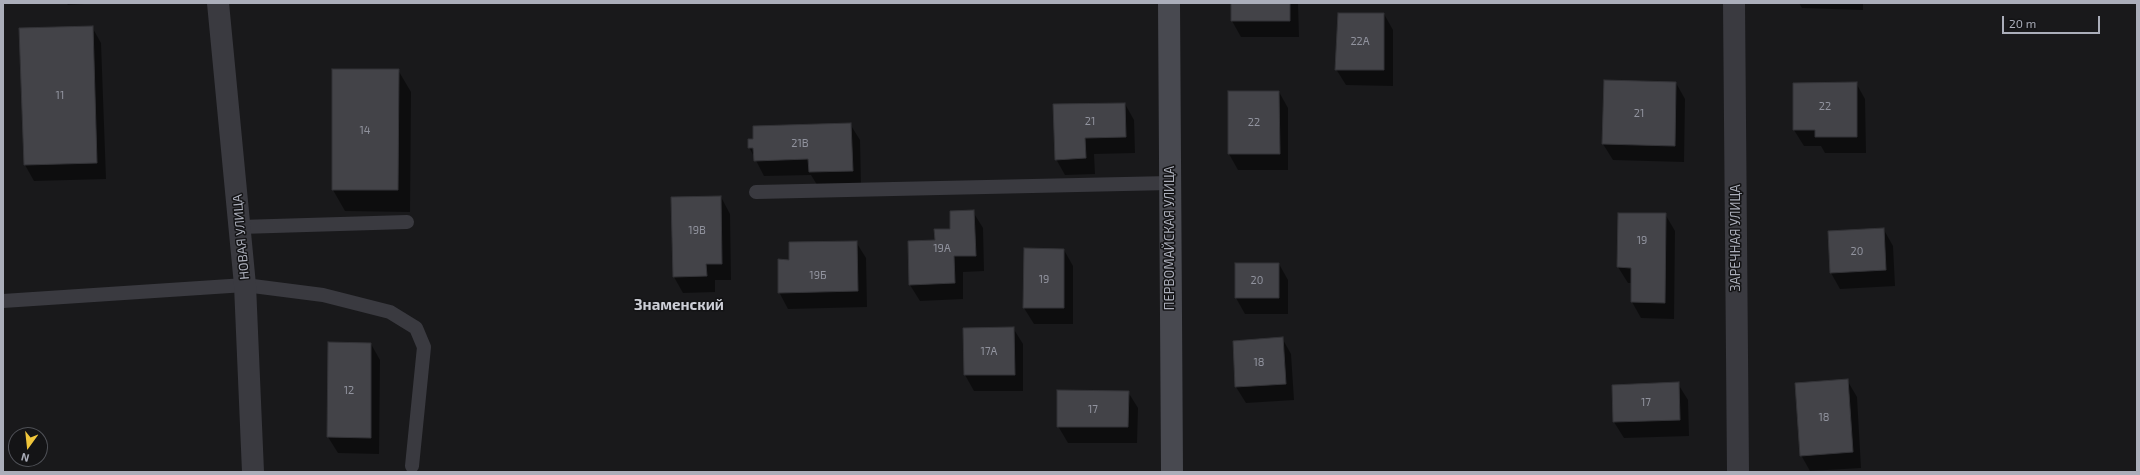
<!DOCTYPE html>
<html>
<head>
<meta charset="utf-8">
<style>
  body { margin:0 }
  #map { position:relative; width:2140px; height:475px; overflow:hidden; background:#19191b; font-family:"Exo 2",sans-serif }
  canvas { display:block }
  .frame { position:absolute; inset:0; border:4px solid #abaeba; pointer-events:none }
  .north { position:absolute; left:8px; top:427px; width:40px; height:40px; box-sizing:border-box; background:#141416; border:1px solid #505258; border-radius:50%; rotate:195deg; font-size:11px; font-weight:700; line-height:16px; text-align:center; color:#abaeba }
  .north::after { content:''; display:block; margin:auto; width:14px; height:18px; background:#f0c63b; clip-path:polygon(50% 0,100% 100%,50% 72%,0 100%) }
  .scale { position:absolute; left:2002px; top:16px; width:98px; height:18px; box-sizing:border-box; border:2px solid #abaeba; border-top:0; padding-left:5px; font-size:12px; line-height:14px; white-space:nowrap; color:#abaeba; -webkit-text-stroke:3px #141416; paint-order:stroke }
</style>
</head>
<body>
<div id="map">
<canvas width="2140" height="475"></canvas>
<div class="frame"></div>
<div class="north">N</div>
<div class="scale">20 m</div>
</div>
<script>
const ctx = document.querySelector('canvas').getContext('2d');
ctx.lineJoin = 'round';
function fill(path, color) {
  ctx.fillStyle = color;
  ctx.fill(path, 'evenodd');
}
function shape(rows) {
  const path = new Path2D();
  for (const r of rows) {
    path.moveTo(r[0], r[1]);
    for (let i = 2; i < r.length; i += 2) path.lineTo(r[i], r[i + 1]);
  }
  return path;
}
function trace(path, color, width, dash) {
  ctx.strokeStyle = color;
  ctx.lineWidth = width;
  ctx.lineCap = dash ? 'butt' : 'round';
  ctx.setLineDash(dash || []);
  ctx.stroke(path);
}
function write(font, color, halo, rows, align = 'center') {
  ctx.font = font + ' "Exo 2",sans-serif';
  ctx.lineWidth = 3;
  ctx.setLineDash([]);
  ctx.textBaseline = 'middle';
  ctx.strokeStyle = halo;
  ctx.fillStyle = color;
  for (const [text, x, y, turn = 0] of rows) {
    ctx.save();
    ctx.translate(x, y);
    ctx.rotate((+turn || 0) * Math.PI / 180);
    ctx.textAlign = isNaN(turn) ? turn : align;
    if (halo) ctx.strokeText(text, 0, 0);
    ctx.fillText(text, 0, 0);
    ctx.restore();
  }
}
const shadow = shape([
  [66,3,101,3,68,5],
  [1232,3,1298,3,1299,37,1241,37,1232,21],
  [1799,3,1863,3,1863,10,1802,8],
  [1384,14,1393,30,1393,86,1346,85,1336,69],
  [92,27,101,43,106,179,34,181,25,165],
  [398,70,411,92,410,212,345,211,333,190],
  [1605,81,1676,83,1685,99,1684,162,1613,160,1603,144],
  [1856,83,1865,99,1866,153,1825,153,1821,146,1804,146,1794,130],
  [1279,92,1288,108,1288,170,1238,170,1229,154],
  [1125,104,1134,120,1135,153,1094,154,1095,174,1065,175,1056,159],
  [850,124,860,140,861,187,819,188,811,175,764,176,749,147],
  [721,197,730,214,731,280,715,280,715,292,683,293,674,277],
  [973,212,983,228,984,271,963,272,963,299,920,301,910,285,951,230],
  [1665,214,1675,231,1674,319,1641,318,1632,302,1632,283,1628,283,1618,267],
  [1884,230,1893,246,1895,286,1840,289,1831,273],
  [856,242,866,258,867,307,788,309,779,292,790,261],
  [1025,249,1064,250,1073,266,1073,324,1034,324,1024,308],
  [1279,264,1288,280,1288,314,1245,314,1236,298],
  [1013,328,1023,344,1023,391,974,391,965,375],
  [1282,338,1291,354,1294,400,1246,403,1236,387],
  [329,343,371,344,380,360,379,454,338,453,328,437],
  [1847,380,1857,397,1861,468,1810,471,1801,455],
  [1678,384,1688,400,1689,436,1624,438,1614,422,1613,386],
  [1128,392,1138,408,1137,443,1068,443,1058,426]
]);
const building = shape([
  [1231,3,1290,3,1290,21,1231,21,1231,3],
  [1338,13,1384,13,1384,70,1335,70,1338,13],
  [93,26,97,163,24,165,19,28,93,26],
  [332,69,399,69,398,190,332,190,332,69],
  [1604,80,1676,82,1675,146,1602,144,1604,80],
  [1857,82,1857,137,1815,137,1815,130,1793,130,1793,83,1857,82],
  [1228,91,1279,91,1280,154,1228,154,1228,91],
  [1125,103,1126,137,1085,138,1086,158,1055,160,1053,104,1125,103],
  [851,123,853,171,809,172,808,159,754,161,753,148,748,148,748,139,753,139,753,126,851,123],
  [721,196,722,264,706,264,707,276,673,277,671,197,721,196],
  [974,210,976,256,954,256,955,283,909,285,908,241,935,240,934,229,950,229,950,211,974,210],
  [1618,213,1666,213,1665,303,1631,302,1631,268,1617,267,1618,213],
  [1884,228,1886,270,1830,273,1828,231,1884,228],
  [857,241,858,291,778,293,778,259,789,260,789,242,857,241],
  [1024,248,1064,249,1064,308,1023,308,1024,248],
  [1235,263,1279,263,1279,298,1235,298,1235,263],
  [1014,327,1015,375,964,375,963,328,1014,327],
  [1283,337,1286,384,1235,387,1233,341,1283,337],
  [328,342,371,343,371,438,327,437,328,342],
  [1848,379,1853,452,1800,456,1795,383,1848,379],
  [1679,382,1680,420,1613,422,1612,385,1679,382],
  [1057,390,1129,391,1128,427,1057,427,1057,390]
]);
const service = shape([
  [756,192,1170,183],
  [240,227,407,222],
  [3,301,245,285,323,295,390,312,416,328,424,347,412,466]
]);
const minor = shape([
  [218,3,245,285,253,472],
  [1734,3,1738,472]
]);
const secondary = shape([
  [1169,3,1172,472]
]);
const numberNames = [
  ["22А",1360,41],
  ["11",60,95],
  ["22",1825,106],
  ["21",1639,113],
  ["21",1090,121],
  ["22",1254,122],
  ["14",365,130],
  ["21В",800,143],
  ["19В",697,230],
  ["19",1642,240],
  ["19А",942,248],
  ["20",1857,251],
  ["19Б",818,275],
  ["19",1044,279],
  ["20",1257,280],
  ["17А",989,351],
  ["18",1259,362],
  ["12",349,390],
  ["17",1646,402],
  ["17",1093,409],
  ["18",1824,417]
];
const streetNames = [
  ["НОВАЯ УЛИЦА",241,237,-95],
  ["ПЕРВОМАЙСКАЯ УЛИЦА",1170,238,-90],
  ["ЗАРЕЧНАЯ УЛИЦА",1736,238,-90]
];
const quarterNames = [
  ["Знаменский",679,305]
];
fill(shadow, '#0007');
fill(building, '#434348');
trace(building, '#333337', 1);
trace(service, '#3a3a40', 14);
trace(minor, '#3a3a40', 22);
trace(secondary, '#484950', 22);
write('11px', '#91939e', null, numberNames);
write('13px', '#abaeba', '#141416', streetNames);
write('bold 15px', '#ccced6', '#141416', quarterNames);
</script>
</body>
</html>
